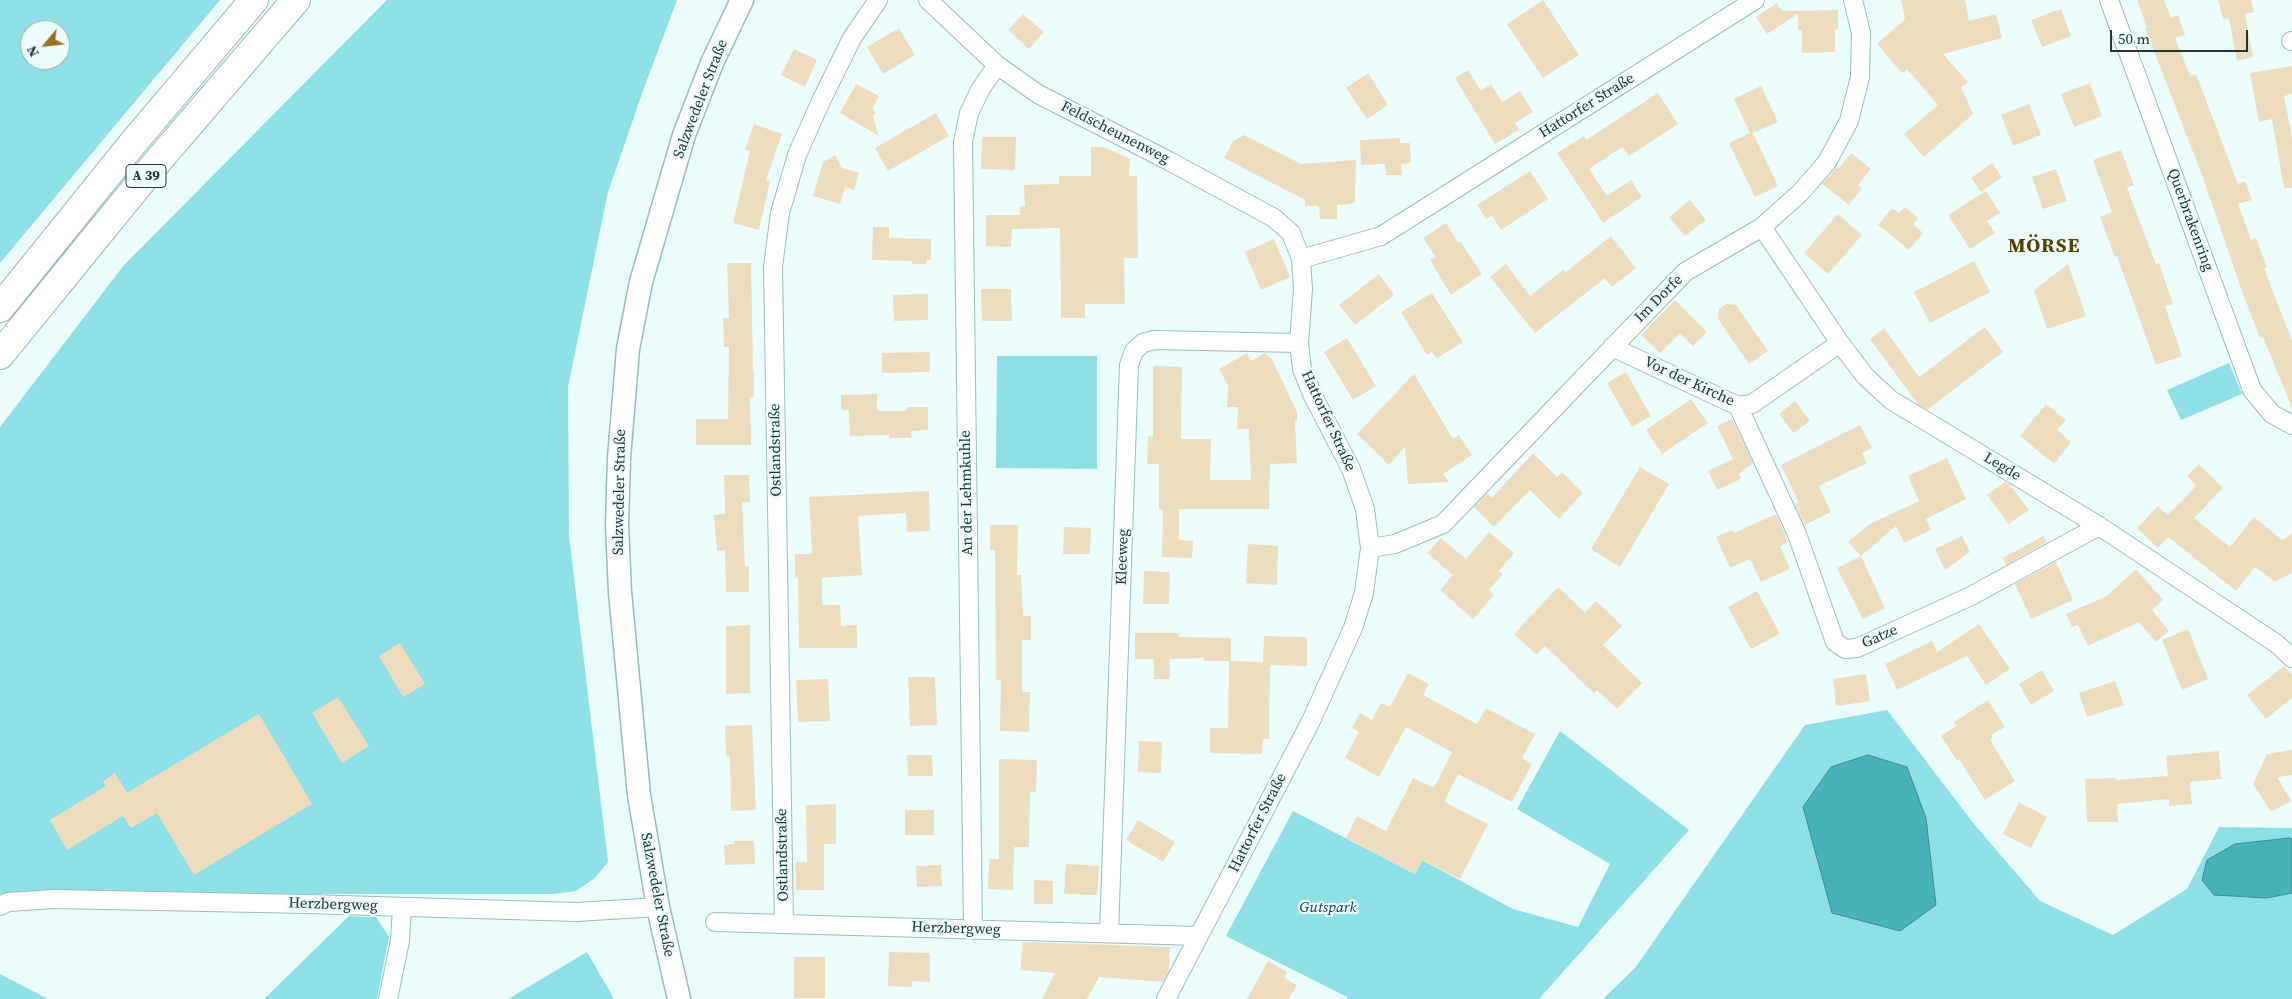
<!DOCTYPE html>
<html>
<head>
<meta charset="utf-8">
<style>
  body { margin:0 }
  #map { position:relative; width:2292px; height:999px; overflow:hidden; background:#ebfcfd; font-family:"Source Serif 4",serif }
  canvas { display:block }
  .north { position:absolute; left:20px; top:20px; width:50px; height:50px; box-sizing:border-box; background:#ebfcfd; border:1px solid #9bacad; border-radius:50%; rotate:242deg; font-size:14px; font-weight:700; line-height:20px; text-align:center; color:#243435 }
  .north::after { content:''; display:block; margin:auto; width:18px; height:22px; background:#9b711f; clip-path:polygon(50% 0,100% 100%,50% 72%,0 100%) }
  .scale { position:absolute; left:2110px; top:30px; width:138px; height:22px; box-sizing:border-box; border:2px solid #243435; border-top:0; padding-left:6px; font-size:15px; line-height:18px; white-space:nowrap; color:#243435; -webkit-text-stroke:4px #ebfcfd; paint-order:stroke }
</style>
</head>
<body>
<div id="map">
<canvas width="2292" height="999"></canvas>
<div class="north">N</div>
<div class="scale">50 m</div>
</div>
<script>
const ctx = document.querySelector('canvas').getContext('2d');
ctx.lineJoin = 'round';
function fill(path, color) {
  ctx.fillStyle = color;
  ctx.fill(path, 'evenodd');
}
function shape(rows) {
  const path = new Path2D();
  for (const r of rows) {
    path.moveTo(r[0], r[1]);
    for (let i = 2; i < r.length; i += 2) path.lineTo(r[i], r[i + 1]);
  }
  return path;
}
function trace(path, color, width, dash) {
  ctx.strokeStyle = color;
  ctx.lineWidth = width;
  ctx.lineCap = dash ? 'butt' : 'round';
  ctx.setLineDash(dash || []);
  ctx.stroke(path);
}
function write(font, color, halo, rows, align = 'center') {
  ctx.font = font + ' "Source Serif 4",serif';
  ctx.lineWidth = 4.5;
  ctx.setLineDash([]);
  ctx.textBaseline = 'middle';
  ctx.strokeStyle = halo;
  ctx.fillStyle = color;
  for (const [text, x, y, turn = 0] of rows) {
    ctx.save();
    ctx.translate(x, y);
    ctx.rotate((+turn || 0) * Math.PI / 180);
    ctx.textAlign = isNaN(turn) ? turn : align;
    if (halo) ctx.strokeText(text, 0, 0);
    ctx.fillText(text, 0, 0);
    ctx.restore();
  }
}
const green = shape([
  [0,0,220,0,0,263],
  [30,30,60,30,60,60,30,60],
  [387,0,677,0,644,88,608,192,568,387,569,536,608,862,595,878,576,891,554,894,0,894,0,427,124,265],
  [997,356,1097,356,1097,469,996,468],
  [2229,363,2242,394,2181,420,2167,390],
  [1887,710,1974,824,2040,901,2113,935,2187,889,2219,827,2292,828,2292,839,2235,844,2267,898,2292,893,2292,999,1603,999,1635,968,1805,725],
  [1560,731,1689,830,1539,999,1347,999,1347,997,1226,936,1293,811,1415,874,1422,860,1513,909,1578,927,1610,864,1517,809],
  [349,916,376,917,389,937,377,999,264,999],
  [587,952,614,999,508,999],
  [0,974,48,999,0,999]
]);
const water = shape([
  [1868,755,1907,767,1926,818,1936,905,1900,931,1832,913,1803,807,1831,767,1868,755],
  [2289,838,2292,839,2292,893,2267,898,2214,895,2202,880,2207,860,2235,844,2289,838]
]);
const building = shape([
  [1543,0,1579,55,1543,78,1507,24],
  [1901,0,1965,0,1969,21,1996,14,2002,38,1943,54,1968,82,1961,87,1973,114,1924,157,1904,134,1938,105,1907,69,1902,73,1877,44,1905,19],
  [2137,0,2164,0,2171,18,2178,15,2185,35,2175,38,2190,76,2196,74,2238,184,2245,181,2252,200,2238,204,2251,240,2256,238,2267,267,2264,268,2292,341,2292,408,2263,337,2260,338,2243,294,2202,175,2145,28,2147,27],
  [2218,0,2251,0,2254,12,2245,14,2253,57,2237,61,2229,18,2223,19],
  [1777,3,1782,11,1838,10,1838,29,1835,29,1835,52,1802,53,1802,30,1798,30,1798,14,1767,34,1756,17],
  [2061,9,2071,36,2042,47,2031,20],
  [1023,14,1044,32,1029,49,1008,30],
  [899,28,915,55,883,74,867,47],
  [794,49,817,60,805,87,781,75],
  [2292,66,2292,94,2284,96,2292,138,2292,188,2284,188,2272,119,2259,122,2250,73],
  [1468,70,1481,91,1491,84,1502,102,1520,91,1533,112,1515,123,1519,130,1495,144,1455,78],
  [1368,73,1388,105,1367,119,1346,88],
  [2090,83,2102,116,2074,127,2061,94],
  [856,84,879,96,872,109,876,112,873,117,879,136,840,113],
  [1761,86,1778,122,1753,133,1778,186,1755,197,1729,143,1750,133,1734,99],
  [1658,93,1678,124,1629,156,1622,147,1589,169,1607,196,1631,180,1642,197,1603,223,1557,153,1584,136,1586,140],
  [2029,104,2041,135,2013,146,2001,115],
  [936,113,949,136,888,171,875,148],
  [754,124,782,134,766,180,770,181,759,230,733,223,750,151,745,150],
  [1244,135,1301,164,1356,160,1355,203,1337,205,1337,219,1320,219,1319,206,1305,206,1305,200,1224,158,1233,141],
  [982,137,1016,137,1015,170,981,169],
  [1400,138,1400,143,1410,143,1411,163,1401,164,1402,175,1386,175,1385,164,1361,165,1360,140],
  [1091,147,1104,147,1130,159,1129,176,1137,176,1138,258,1124,258,1125,304,1085,304,1085,318,1061,318,1060,228,1012,229,1011,247,986,246,986,215,1020,215,1020,206,1025,206,1024,185,1059,184,1059,176,1091,176],
  [2121,150,2134,185,2127,188,2156,264,2159,263,2173,304,2165,306,2182,356,2156,365,2117,256,2115,257,2100,217,2112,212,2093,160],
  [1851,153,1871,169,1858,185,1862,188,1849,205,1822,184,1836,168,1838,169],
  [835,155,842,168,859,173,854,190,845,187,840,204,813,196,823,162],
  [1992,163,2002,177,1981,192,1971,178],
  [2056,169,2067,201,2043,209,2032,177],
  [1530,171,1548,199,1501,230,1492,216,1486,219,1477,205],
  [1986,191,2000,213,1987,221,1995,233,1970,249,1948,215],
  [1690,200,1706,220,1685,236,1669,217],
  [1905,207,1918,218,1913,224,1923,233,1909,250,1878,225,1892,208,1899,213],
  [1838,214,1862,235,1828,274,1804,253],
  [1446,223,1458,242,1460,241,1482,274,1451,295,1430,260,1436,257,1423,238],
  [873,227,889,227,889,238,931,239,931,260,926,260,926,264,912,264,912,261,872,260],
  [1611,236,1636,268,1612,287,1605,278,1535,333,1490,277,1506,264,1530,296,1564,269,1566,272],
  [1274,239,1290,277,1261,290,1245,252],
  [1974,261,1990,292,1930,323,1914,292],
  [727,263,751,263,753,371,754,371,754,397,750,397,751,445,696,445,696,419,728,419,729,347,724,347,723,318,729,318],
  [2068,264,2086,316,2047,329,2034,290],
  [1379,274,1394,295,1355,325,1339,305],
  [981,289,1011,289,1012,321,982,321],
  [1432,293,1463,342,1437,358,1432,352,1427,355,1401,312],
  [928,294,928,320,894,321,893,295],
  [1675,300,1707,332,1693,346,1680,333,1660,353,1641,335],
  [1726,304,1736,305,1768,351,1749,364,1718,319,1719,309],
  [1985,327,2003,352,1927,410,1918,404,1870,339,1884,328,1919,377],
  [1347,338,1376,386,1353,400,1324,352],
  [930,352,930,372,882,373,882,353],
  [1247,353,1251,361,1265,353,1272,359,1297,412,1297,421,1295,421,1297,463,1270,464,1269,509,1179,509,1179,540,1193,541,1192,558,1162,557,1163,509,1159,509,1159,464,1147,464,1148,436,1153,437,1153,366,1182,367,1181,439,1211,439,1210,480,1251,480,1249,429,1237,429,1238,407,1227,407,1228,385,1219,369],
  [1626,372,1651,416,1632,427,1607,383],
  [1414,374,1453,439,1459,435,1472,455,1443,474,1449,482,1408,484,1405,447,1389,465,1357,434],
  [877,394,877,411,907,411,907,407,928,407,928,430,911,431,912,438,889,438,889,435,850,436,849,410,841,410,841,395],
  [1691,399,1708,423,1662,454,1646,430],
  [1795,401,1810,421,1793,433,1779,414],
  [2046,404,2066,420,2057,430,2071,442,2054,464,2020,436],
  [1732,419,1753,463,1739,474,1741,479,1717,490,1708,471,1733,459,1717,426],
  [1860,425,1872,448,1862,453,1867,463,1819,486,1831,512,1805,525,1795,505,1799,503,1781,465],
  [1533,453,1557,477,1562,472,1583,493,1559,519,1530,490,1494,527,1474,507,1487,493,1492,498],
  [1947,458,1966,499,1926,519,1931,530,1904,543,1896,526,1861,556,1848,542,1870,524,1919,501,1908,476],
  [2199,464,2223,488,2194,518,2230,547,2254,517,2282,540,2292,534,2292,573,2275,582,2255,567,2236,591,2168,537,2158,548,2137,528,2158,506,2168,515,2196,486,2187,476],
  [1640,467,1669,484,1620,567,1591,549],
  [724,475,749,475,750,502,742,502,745,566,749,566,749,592,726,592,725,550,717,551,714,515,725,514],
  [2005,482,2010,485,2029,510,2009,524,1987,495],
  [929,491,930,531,907,532,906,513,858,516,862,575,822,578,822,605,840,605,841,626,857,625,857,648,799,648,798,578,795,578,795,554,812,554,809,497],
  [1776,514,1788,542,1780,546,1790,569,1761,582,1750,559,1730,568,1716,537,1732,530,1734,533],
  [990,525,1018,525,1017,575,1021,575,1023,616,1031,616,1031,640,1022,640,1022,692,1030,692,1029,732,1000,731,1001,680,996,680,995,550,990,550],
  [1064,527,1091,528,1090,554,1063,554],
  [1489,532,1514,553,1499,571,1503,574,1489,590,1494,595,1473,619,1440,590,1453,575,1427,553,1441,538,1466,559],
  [1962,536,1970,552,1945,570,1935,549],
  [2043,536,2047,542,2006,565,2003,558],
  [1248,544,1278,546,1277,585,1246,583],
  [1861,556,1885,608,1863,619,1837,568],
  [2056,562,2073,600,2031,619,2015,584],
  [2136,569,2163,600,2152,610,2169,631,2156,642,2139,622,2088,646,2078,625,2072,627,2066,614,2107,596],
  [1144,571,1170,572,1169,604,1143,604],
  [1558,587,1585,613,1596,601,1622,626,1603,645,1642,683,1617,709,1597,690,1594,693,1545,646,1537,655,1514,634],
  [1757,591,1780,634,1751,649,1728,607],
  [1979,624,2010,669,1986,685,1967,656,1897,690,1885,664,1932,641,1937,652],
  [750,625,750,693,726,694,726,626],
  [2188,629,2208,679,2182,690,2162,640],
  [1135,633,1179,633,1179,637,1231,638,1231,661,1263,662,1264,636,1307,637,1307,666,1270,665,1269,739,1263,739,1262,754,1210,753,1210,728,1228,728,1229,661,1204,661,1204,658,1170,659,1170,679,1154,679,1154,659,1135,659],
  [400,643,425,684,403,697,379,656],
  [2284,666,2292,674,2292,698,2266,719,2247,695],
  [2042,670,2054,691,2031,705,2019,684],
  [1408,673,1429,684,1423,695,1477,724,1486,708,1535,734,1522,758,1532,764,1512,802,1458,774,1444,802,1488,824,1460,879,1422,860,1415,874,1346,838,1357,816,1386,831,1413,778,1434,788,1452,752,1406,727,1379,777,1345,758,1359,732,1352,728,1360,713,1372,720,1381,703,1390,707],
  [1866,674,1870,701,1836,706,1833,679],
  [908,677,935,677,937,725,910,726],
  [828,679,830,721,798,722,796,680],
  [2115,681,2124,705,2087,717,2079,693],
  [338,697,369,746,342,763,312,713],
  [1988,700,2005,727,1991,735,1993,738,1990,740,2015,781,1985,800,1959,759,1957,761,1941,736,1956,726,1954,722],
  [259,714,312,804,194,875,157,813,131,828,123,816,67,850,50,820,106,786,103,781,115,773,127,793],
  [752,725,756,810,731,811,730,756,726,756,725,726],
  [1139,741,1162,742,1161,773,1138,772],
  [2292,750,2292,775,2277,777,2291,801,2271,812,2253,784,2267,754],
  [2219,751,2221,779,2190,782,2192,804,2169,806,2169,799,2117,804,2118,822,2087,822,2085,779,2116,778,2116,780,2168,776,2166,756],
  [907,755,932,755,933,776,908,776],
  [999,759,1037,760,1036,792,1030,792,1029,847,1014,847,1013,890,988,889,989,859,999,859],
  [2019,802,2047,817,2031,848,2003,834],
  [836,804,836,844,824,844,824,890,796,890,796,862,807,862,806,805],
  [905,810,934,810,934,835,905,835],
  [1138,820,1175,842,1163,862,1126,840],
  [734,841,754,841,755,864,725,865,724,845,735,844],
  [1066,864,1099,866,1097,895,1064,894],
  [941,865,942,886,917,887,916,866],
  [1034,880,1053,881,1053,904,1034,904],
  [1023,942,1170,947,1169,971,1163,982,1099,977,1087,999,1042,999,1055,973,1020,970],
  [889,952,930,953,930,982,912,981,912,987,888,986],
  [794,957,825,957,825,998,794,998],
  [1268,961,1287,972,1284,978,1297,985,1289,999,1247,999]
]);
const minor = shape([
  [928,0,997,65,1038,94,1169,161,1274,218,1291,233,1301,259,1303,289,1299,343,1302,369,1313,396,1351,469,1365,509,1370,548,1364,593,1353,628,1310,723,1166,999],
  [2109,0,2252,390,2272,414,2292,425],
  [2291,41,2292,41],
  [1762,227,1840,343,1865,376,1891,400,2099,526,2277,644,2292,658],
  [1301,259,1381,236,1755,0],
  [1612,347,1738,406,1752,404,1840,343],
  [1738,406,1797,534,1835,642,1845,649,1857,648,1971,596,2099,526],
  [1370,548,1395,544,1443,524,1685,272,1762,227,1800,193,1827,162,1849,121,1860,77,1861,33,1853,0],
  [0,906,8,902,55,899,307,904,577,912,658,907],
  [715,922,1198,936],
  [784,924,773,267,780,213,797,155,821,101,852,38,878,0],
  [973,930,963,142,969,113,980,90,997,65],
  [1109,933,1129,365,1134,351,1143,343,1154,340,1299,343],
  [388,999,400,941,402,908]
]);
const tertiary = shape([
  [679,999,658,907,639,795,620,592,617,525,619,458,628,349,641,282,684,135,712,63,742,0]
]);
const motorway = shape([
  [0,308,133,143,254,0],
  [0,355,158,161,296,0]
]);
const shields = [
  [146,176,40]
];
const shieldNames = [
  ["A 39",146,176]
];
const streetNames = [
  ["Salzwedeler Straße",701,99,-69],
  ["Hattorfer Straße",1587,106,-32],
  ["Feldscheunenweg",1115,133,27],
  ["Querbrakenring",2190,220,70],
  ["Im Dorfe",1659,299,-45],
  ["Vor der Kirche",1689,382,25],
  ["Hattorfer Straße",1328,421,65],
  ["Ostlandstraße",776,450,-91],
  ["Legde",2002,467,31],
  ["Salzwedeler Straße",620,492,-89],
  ["An der Lehmkuhle",967,493,-91],
  ["Kleeweg",1123,557,-88],
  ["Gatze",1880,637,-24],
  ["Hattorfer Straße",1258,823,-63],
  ["Ostlandstraße",783,855,-91],
  ["Salzwedeler Straße",657,895,79],
  ["Herzbergweg",333,905,2],
  ["Herzbergweg",956,929,2]
];
const parkNames = [
  ["Gutspark",1328,908]
];
const districtNames = [
  ["MÖRSE",2044,247]
];
fill(green, '#8fe0e6');
fill(water, '#48b2ba');
trace(water, '#3d8c92', 1);
fill(building, '#eedcbf');
trace(minor, '#95bdc0', 20);
trace(tertiary, '#95bdc0', 25);
trace(motorway, '#95bdc0', 30);
trace(minor, '#fff', 18);
trace(tertiary, '#fff', 22);
trace(motorway, '#fff', 28);
for (const [x, y, w] of shields) {
  const box = new Path2D();
  box.roundRect(x - w / 2, y - 11.5, w, 23, 4);
  ctx.fillStyle = '#ebfcfd';
  ctx.fill(box);
  trace(box, '#243435', 1);
}
write('bold 14px', '#243435', null, shieldNames);
write('15px', '#243435', '#ebfcfd', streetNames);
write('italic 15px', '#0f4043', '#ebfcfd', parkNames);
ctx.letterSpacing = '1px';
write('bold 20px', '#5a3e00', '#ebfcfd', districtNames);
ctx.letterSpacing = '0px';
</script>
</body>
</html>
